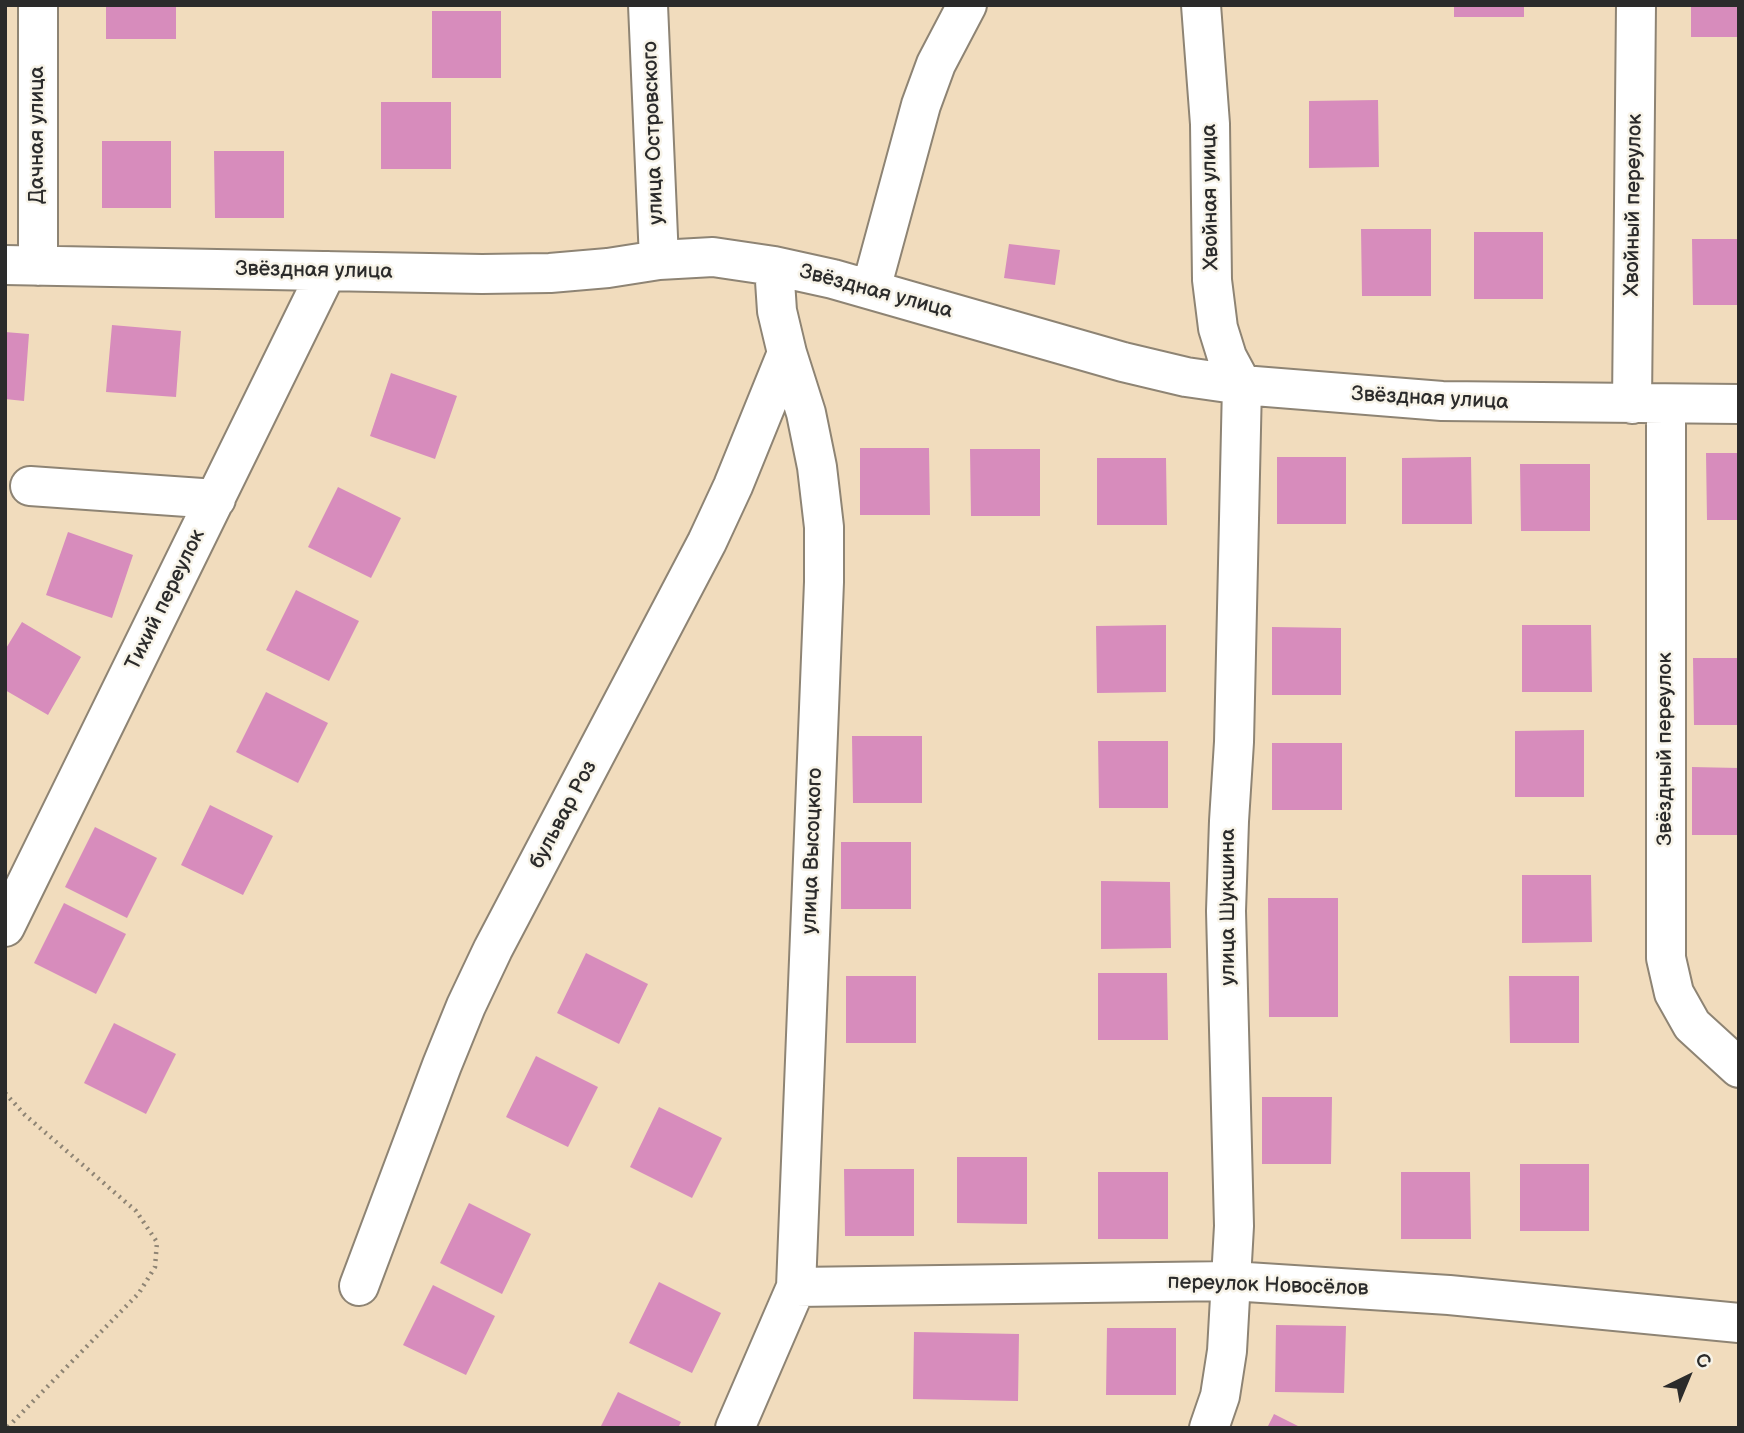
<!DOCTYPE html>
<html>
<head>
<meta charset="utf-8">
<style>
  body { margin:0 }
  #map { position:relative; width:1744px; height:1433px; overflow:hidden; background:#f1dcbd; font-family:"Balsamiq Sans",sans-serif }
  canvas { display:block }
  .frame { position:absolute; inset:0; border:7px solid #2b2b2b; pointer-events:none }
  .north { position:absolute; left:1653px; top:1342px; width:70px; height:70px; -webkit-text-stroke:5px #f7f3e8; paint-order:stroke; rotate:43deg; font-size:19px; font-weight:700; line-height:28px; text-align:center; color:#2b2b2b }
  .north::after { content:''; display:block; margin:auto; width:24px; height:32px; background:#2b2b2b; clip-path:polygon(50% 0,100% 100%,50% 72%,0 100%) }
</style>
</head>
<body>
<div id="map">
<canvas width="1744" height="1433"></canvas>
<div class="frame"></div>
<div class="north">С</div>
</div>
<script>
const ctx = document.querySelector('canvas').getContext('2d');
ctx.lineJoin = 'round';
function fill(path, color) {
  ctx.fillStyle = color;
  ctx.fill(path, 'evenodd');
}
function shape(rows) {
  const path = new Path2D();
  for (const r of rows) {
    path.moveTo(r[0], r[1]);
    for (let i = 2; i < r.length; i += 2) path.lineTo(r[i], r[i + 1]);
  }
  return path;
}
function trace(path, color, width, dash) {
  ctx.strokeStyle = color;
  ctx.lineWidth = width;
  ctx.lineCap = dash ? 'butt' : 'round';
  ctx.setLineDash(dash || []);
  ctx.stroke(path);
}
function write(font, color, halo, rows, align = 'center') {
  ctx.font = font + ' "Balsamiq Sans",sans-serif';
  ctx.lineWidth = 5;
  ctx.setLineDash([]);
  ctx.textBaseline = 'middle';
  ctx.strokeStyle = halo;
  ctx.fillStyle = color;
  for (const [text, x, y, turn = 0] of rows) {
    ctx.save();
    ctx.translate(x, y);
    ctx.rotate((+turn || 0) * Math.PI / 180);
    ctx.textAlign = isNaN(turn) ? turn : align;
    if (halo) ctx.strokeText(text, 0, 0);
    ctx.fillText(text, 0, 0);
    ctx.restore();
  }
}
const building = shape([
  [106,5,176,5,176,39,106,39],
  [1454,5,1524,5,1524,17,1454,17],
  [1691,5,1739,5,1739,37,1691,37],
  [432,11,501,11,501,78,432,78],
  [1378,100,1379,167,1309,168,1309,101],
  [381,102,451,102,451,169,381,169],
  [102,141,171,141,171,208,102,208],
  [214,151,284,151,284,218,215,218],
  [1361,229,1431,229,1431,296,1362,296],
  [1474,232,1543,232,1543,299,1474,299],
  [1692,239,1739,239,1739,305,1693,305],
  [1009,244,1060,250,1055,285,1004,278],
  [112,325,181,331,176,397,106,392],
  [5,332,29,334,24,401,5,399],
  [391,373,457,396,435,459,370,436],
  [860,448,929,448,930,515,860,515],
  [970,449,1040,449,1040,516,971,516],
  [1706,453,1739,453,1739,520,1707,520],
  [1277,457,1346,457,1346,524,1277,524],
  [1471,457,1472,524,1402,524,1402,458],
  [1097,458,1166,458,1167,525,1097,525],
  [1520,464,1590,464,1590,531,1521,531],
  [338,487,401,518,371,578,308,547],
  [68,532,133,555,112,618,46,595],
  [296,590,359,621,329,681,266,650],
  [22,622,81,657,48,715,5,690,5,650],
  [1166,625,1166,692,1097,693,1096,626],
  [1522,625,1591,625,1592,692,1522,692],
  [1272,627,1341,628,1341,695,1272,695],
  [1693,658,1739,658,1739,725,1694,725],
  [266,692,328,723,298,783,236,752],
  [1584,730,1584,797,1515,797,1515,731],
  [852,736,922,736,922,803,853,803],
  [1098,741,1168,741,1168,808,1099,808],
  [1272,743,1342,743,1342,810,1272,810],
  [1692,767,1739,768,1739,835,1692,835],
  [210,805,273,836,243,895,181,865],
  [95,827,157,858,127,918,65,887],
  [841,842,911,842,911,909,841,909],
  [1522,875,1591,875,1592,942,1522,943],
  [1101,881,1170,882,1171,948,1101,949],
  [1268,898,1338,898,1338,1017,1269,1017],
  [64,903,126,934,96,994,34,963],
  [586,953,648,984,619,1044,557,1013],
  [1098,973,1167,973,1168,1040,1098,1040],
  [846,976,916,976,916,1043,846,1043],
  [1509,976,1579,976,1579,1043,1510,1043],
  [114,1023,176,1054,146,1114,84,1083],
  [536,1056,598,1087,568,1147,506,1117],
  [1262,1097,1332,1097,1331,1164,1262,1164],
  [659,1107,722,1138,692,1198,630,1167],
  [957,1157,1027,1157,1027,1224,957,1223],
  [1520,1164,1589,1164,1589,1231,1520,1231],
  [844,1169,914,1169,914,1236,845,1236],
  [1098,1172,1168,1172,1168,1239,1098,1239],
  [1401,1172,1470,1172,1471,1239,1401,1239],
  [469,1203,531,1234,502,1294,440,1263],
  [659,1282,721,1313,692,1373,629,1343],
  [433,1285,495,1316,466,1375,403,1345],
  [1276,1325,1346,1326,1344,1393,1275,1392],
  [1107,1328,1176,1328,1176,1395,1106,1395],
  [914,1332,1019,1334,1018,1401,913,1399],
  [618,1392,681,1422,678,1428,600,1428],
  [1274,1414,1302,1428,1267,1428]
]);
const path = shape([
  [5,1093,25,1115,136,1211,157,1242,155,1267,139,1293,7,1428]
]);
const minor = shape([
  [648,5,659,260],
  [1201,5,1210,124,1212,280,1218,328,1227,357,1242,385,1234,742,1229,821,1226,911,1234,1226,1227,1351,1220,1396,1209,1428],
  [5,265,482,274,550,273,608,268,659,260,713,257,774,266,833,279,1123,362,1186,377,1242,385,1442,401,1739,404],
  [38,266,38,5],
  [871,289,921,105,936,64,967,5],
  [1632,404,1636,5],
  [1666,405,1666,958,1674,993,1692,1025,1739,1068],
  [30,486,216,499],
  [5,927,327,271],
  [359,1286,442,1065,466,1006,493,949,707,542,733,486,787,353],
  [796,1287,1231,1281,1449,1295,1739,1323],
  [735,1428,796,1287,824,582,824,527,817,467,806,413,787,353,777,311,774,266]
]);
const streetNames = [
  ["улица Островского",654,133,-92],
  ["Дачная улица",38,135,-90],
  ["Хвойная улица",1211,197,-91],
  ["Хвойный переулок",1634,205,-89],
  ["Звёздная улица",314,271,1],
  ["Звёздная улица",876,292,15],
  ["Звёздная улица",1430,399,3],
  ["Тихий переулок",166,600,-64],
  ["Звёздный переулок",1666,749,-90],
  ["бульвар Роз",564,815,-62],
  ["улица Высоцкого",813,851,-88],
  ["улица Шукшина",1229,907,-90],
  ["переулок Новосёлов",1268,1286,2]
];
fill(building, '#d78cbc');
trace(minor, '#8e8474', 42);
trace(path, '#8e8474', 4.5, [2, 5]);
trace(minor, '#fff', 38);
write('21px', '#2b2b2b', '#f7f3e8', streetNames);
</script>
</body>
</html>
